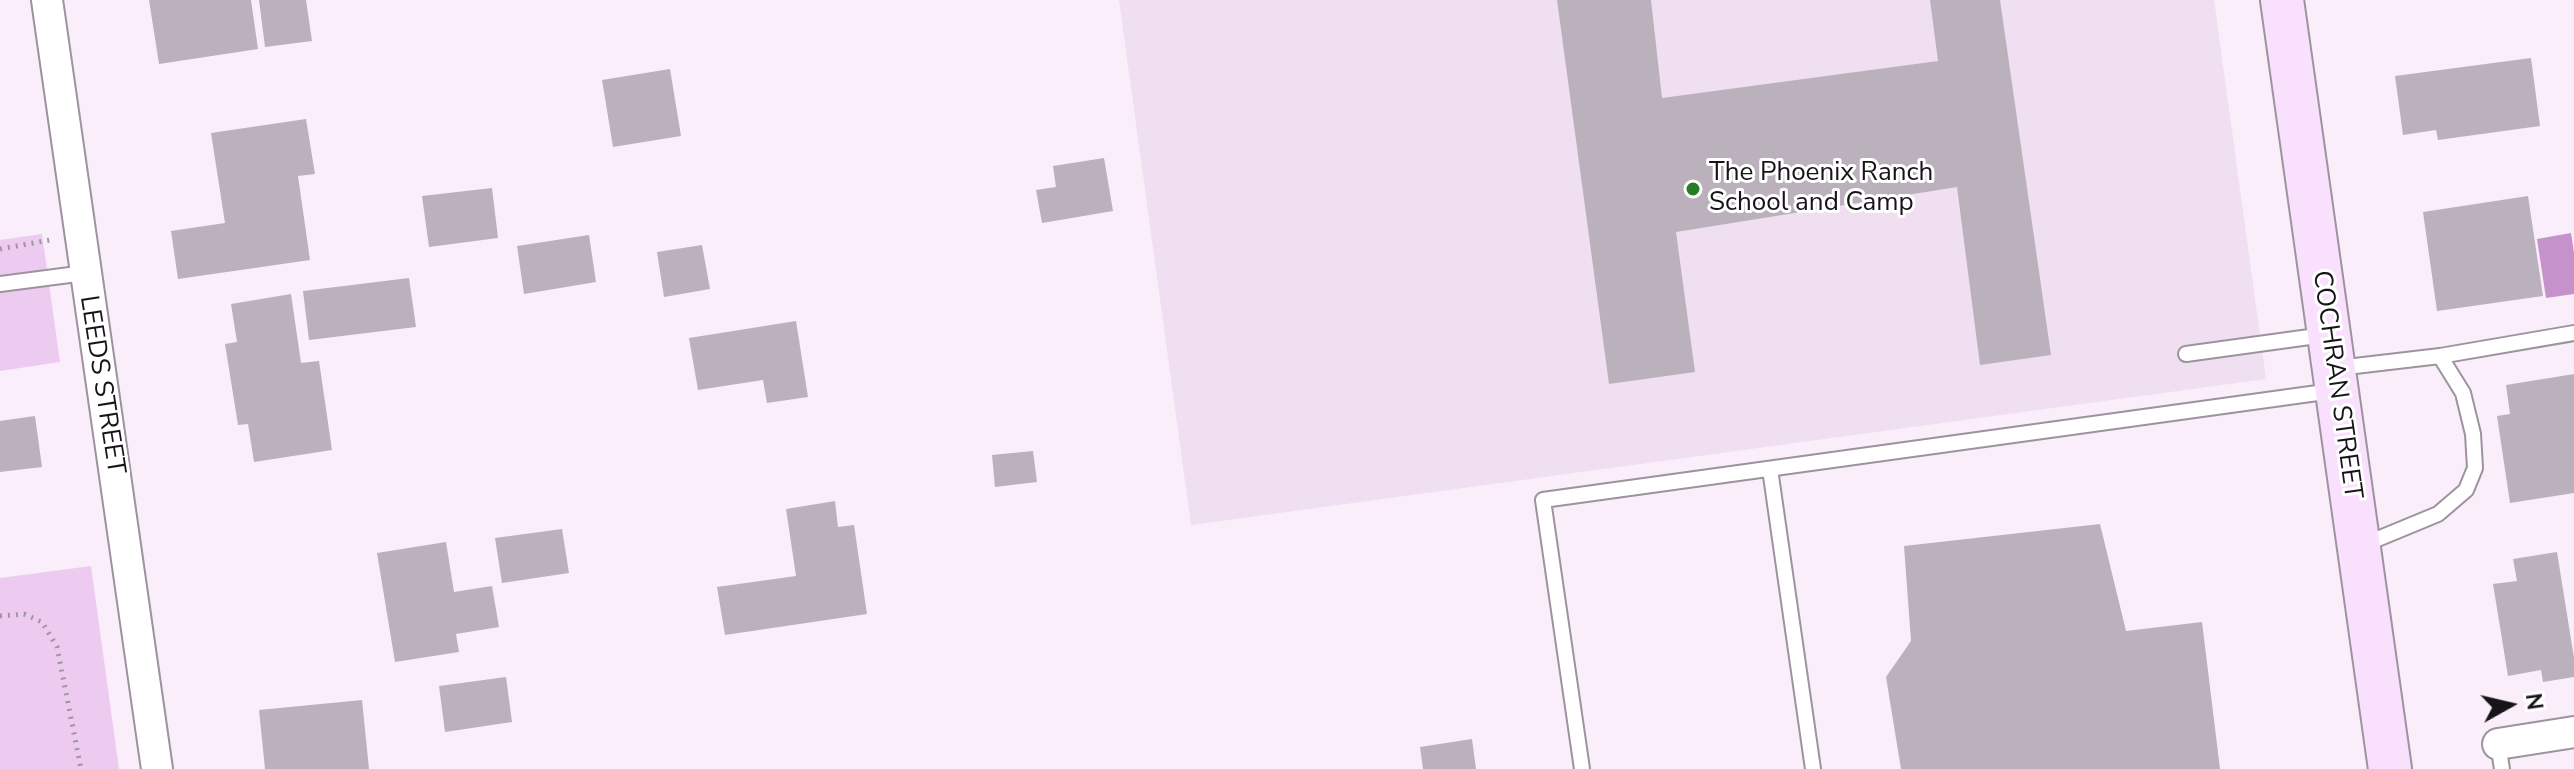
<!DOCTYPE html>
<html>
<head>
<meta charset="utf-8">
<style>
  body { margin:0 }
  #map { position:relative; width:2574px; height:769px; overflow:hidden; background:#f9eefa; font-family:"Nunito Sans",sans-serif }
  canvas { display:block }
  .north { position:absolute; left:2470px; top:665px; width:80px; height:80px; -webkit-text-stroke:6px #fff; paint-order:stroke; rotate:82deg; font-size:22px; font-weight:700; line-height:32px; text-align:center; color:#171418 }
  .north::after { content:''; display:block; margin:auto; width:28px; height:36px; background:#171418; clip-path:polygon(50% 0,100% 100%,50% 72%,0 100%) }
</style>
</head>
<body>
<div id="map">
<canvas width="2574" height="769"></canvas>
<div class="north">N</div>
</div>
<script>
const ctx = document.querySelector('canvas').getContext('2d');
ctx.lineJoin = 'round';
function fill(path, color) {
  ctx.fillStyle = color;
  ctx.fill(path, 'evenodd');
}
function shape(rows) {
  const path = new Path2D();
  for (const r of rows) {
    path.moveTo(r[0], r[1]);
    for (let i = 2; i < r.length; i += 2) path.lineTo(r[i], r[i + 1]);
  }
  return path;
}
function trace(path, color, width, dash) {
  ctx.strokeStyle = color;
  ctx.lineWidth = width;
  ctx.lineCap = dash ? 'butt' : 'round';
  ctx.setLineDash(dash || []);
  ctx.stroke(path);
}
function write(font, color, halo, rows, align = 'center') {
  ctx.font = font + ' "Nunito Sans",sans-serif';
  ctx.lineWidth = 6;
  ctx.setLineDash([]);
  ctx.textBaseline = 'middle';
  ctx.strokeStyle = halo;
  ctx.fillStyle = color;
  for (const [text, x, y, turn = 0] of rows) {
    ctx.save();
    ctx.translate(x, y);
    ctx.rotate((+turn || 0) * Math.PI / 180);
    ctx.textAlign = isNaN(turn) ? turn : align;
    if (halo) ctx.strokeText(text, 0, 0);
    ctx.fillText(text, 0, 0);
    ctx.restore();
  }
}
const built = shape([
  [1119,0,2214,0,2266,379,1191,525]
]);
const green = shape([
  [42,234,60,362,0,371,0,240],
  [91,566,119,769,0,769,0,578]
]);
const water = shape([
  [2571,233,2574,253,2574,294,2546,298,2537,239]
]);
const building = shape([
  [149,0,251,0,258,49,159,64],
  [259,0,306,0,312,41,265,47],
  [1557,0,1651,0,1662,98,1938,61,1930,0,2000,0,2051,355,1980,365,1957,187,1676,232,1695,372,1609,384],
  [2531,58,2540,126,2438,140,2436,130,2403,135,2395,76],
  [670,69,681,136,613,147,602,80],
  [306,119,315,174,298,176,310,260,178,279,171,231,225,223,211,133],
  [1104,158,1113,211,1042,223,1036,190,1056,187,1053,166],
  [492,188,498,238,429,247,422,196],
  [2528,196,2543,296,2437,311,2423,212],
  [589,235,596,282,524,294,517,246],
  [702,245,710,289,664,297,657,252],
  [409,278,416,327,309,340,303,291],
  [291,294,301,363,319,361,332,450,254,462,248,424,238,425,225,344,237,342,231,304],
  [796,321,808,397,767,403,763,380,698,390,689,338],
  [2574,374,2574,493,2510,503,2497,416,2510,414,2506,385],
  [35,416,42,467,0,472,0,421],
  [1033,451,1037,482,995,487,992,455],
  [835,501,838,527,854,525,867,614,725,635,717,587,796,576,786,509],
  [2100,524,2126,631,2202,622,2220,769,1901,769,1886,677,1911,641,1904,546],
  [562,529,569,573,502,583,495,538],
  [446,542,454,592,492,586,499,627,456,634,459,652,395,662,377,553],
  [2557,552,2574,658,2574,677,2543,682,2541,670,2508,676,2493,584,2517,581,2513,559],
  [506,677,512,722,445,732,439,686],
  [362,700,369,769,265,769,259,710],
  [1472,739,1476,769,1423,769,1420,747]
]);
const path = shape([
  [0,249,50,240],
  [0,616,24,614,42,622,57,647,81,769]
]);
const service = shape([
  [0,284,85,273],
  [2186,354,2324,335],
  [2338,368,2440,356,2574,333],
  [1770,469,1813,769],
  [2363,545,2438,514,2466,490,2475,468,2473,434,2463,393,2440,356],
  [2498,744,2502,769],
  [1582,769,1543,500,2332,391]
]);
const minor = shape([
  [47,0,157,769],
  [2498,744,2574,732]
]);
const secondary = shape([
  [2282,0,2390,769]
]);
const markers = [
  [1693,189,8,"#2a7b26"]
];
const poiNames = [
  ["The Phoenix Ranch",1709,174],
  ["School and Camp",1709,204]
];
const streetNames = [
  ["LEEDS STREET",101,385,81],
  ["COCHRAN STREET",2336,385,82]
];
fill(built, '#efdff1');
fill(green, '#edcbf1');
fill(water, '#c592cb');
fill(building, '#bbb1bc');
trace(service, '#9d939e', 18);
trace(minor, '#9d939e', 34);
trace(secondary, '#9d939e', 46);
trace(path, '#9f97a0', 5, [2, 6]);
trace(service, '#fff', 14);
trace(minor, '#fff', 30);
trace(secondary, '#f9e0fd', 42);
for (const [x, y, r, color] of markers) {
  const dot = new Path2D();
  dot.arc(x, y, r, 0, 2 * Math.PI);
  ctx.fillStyle = color;
  ctx.fill(dot);
  trace(dot, '#fff', 3);
}
write('26px', '#171418', '#fff', poiNames, 'left');
write('26px', '#171418', '#fff', streetNames);
</script>
</body>
</html>
